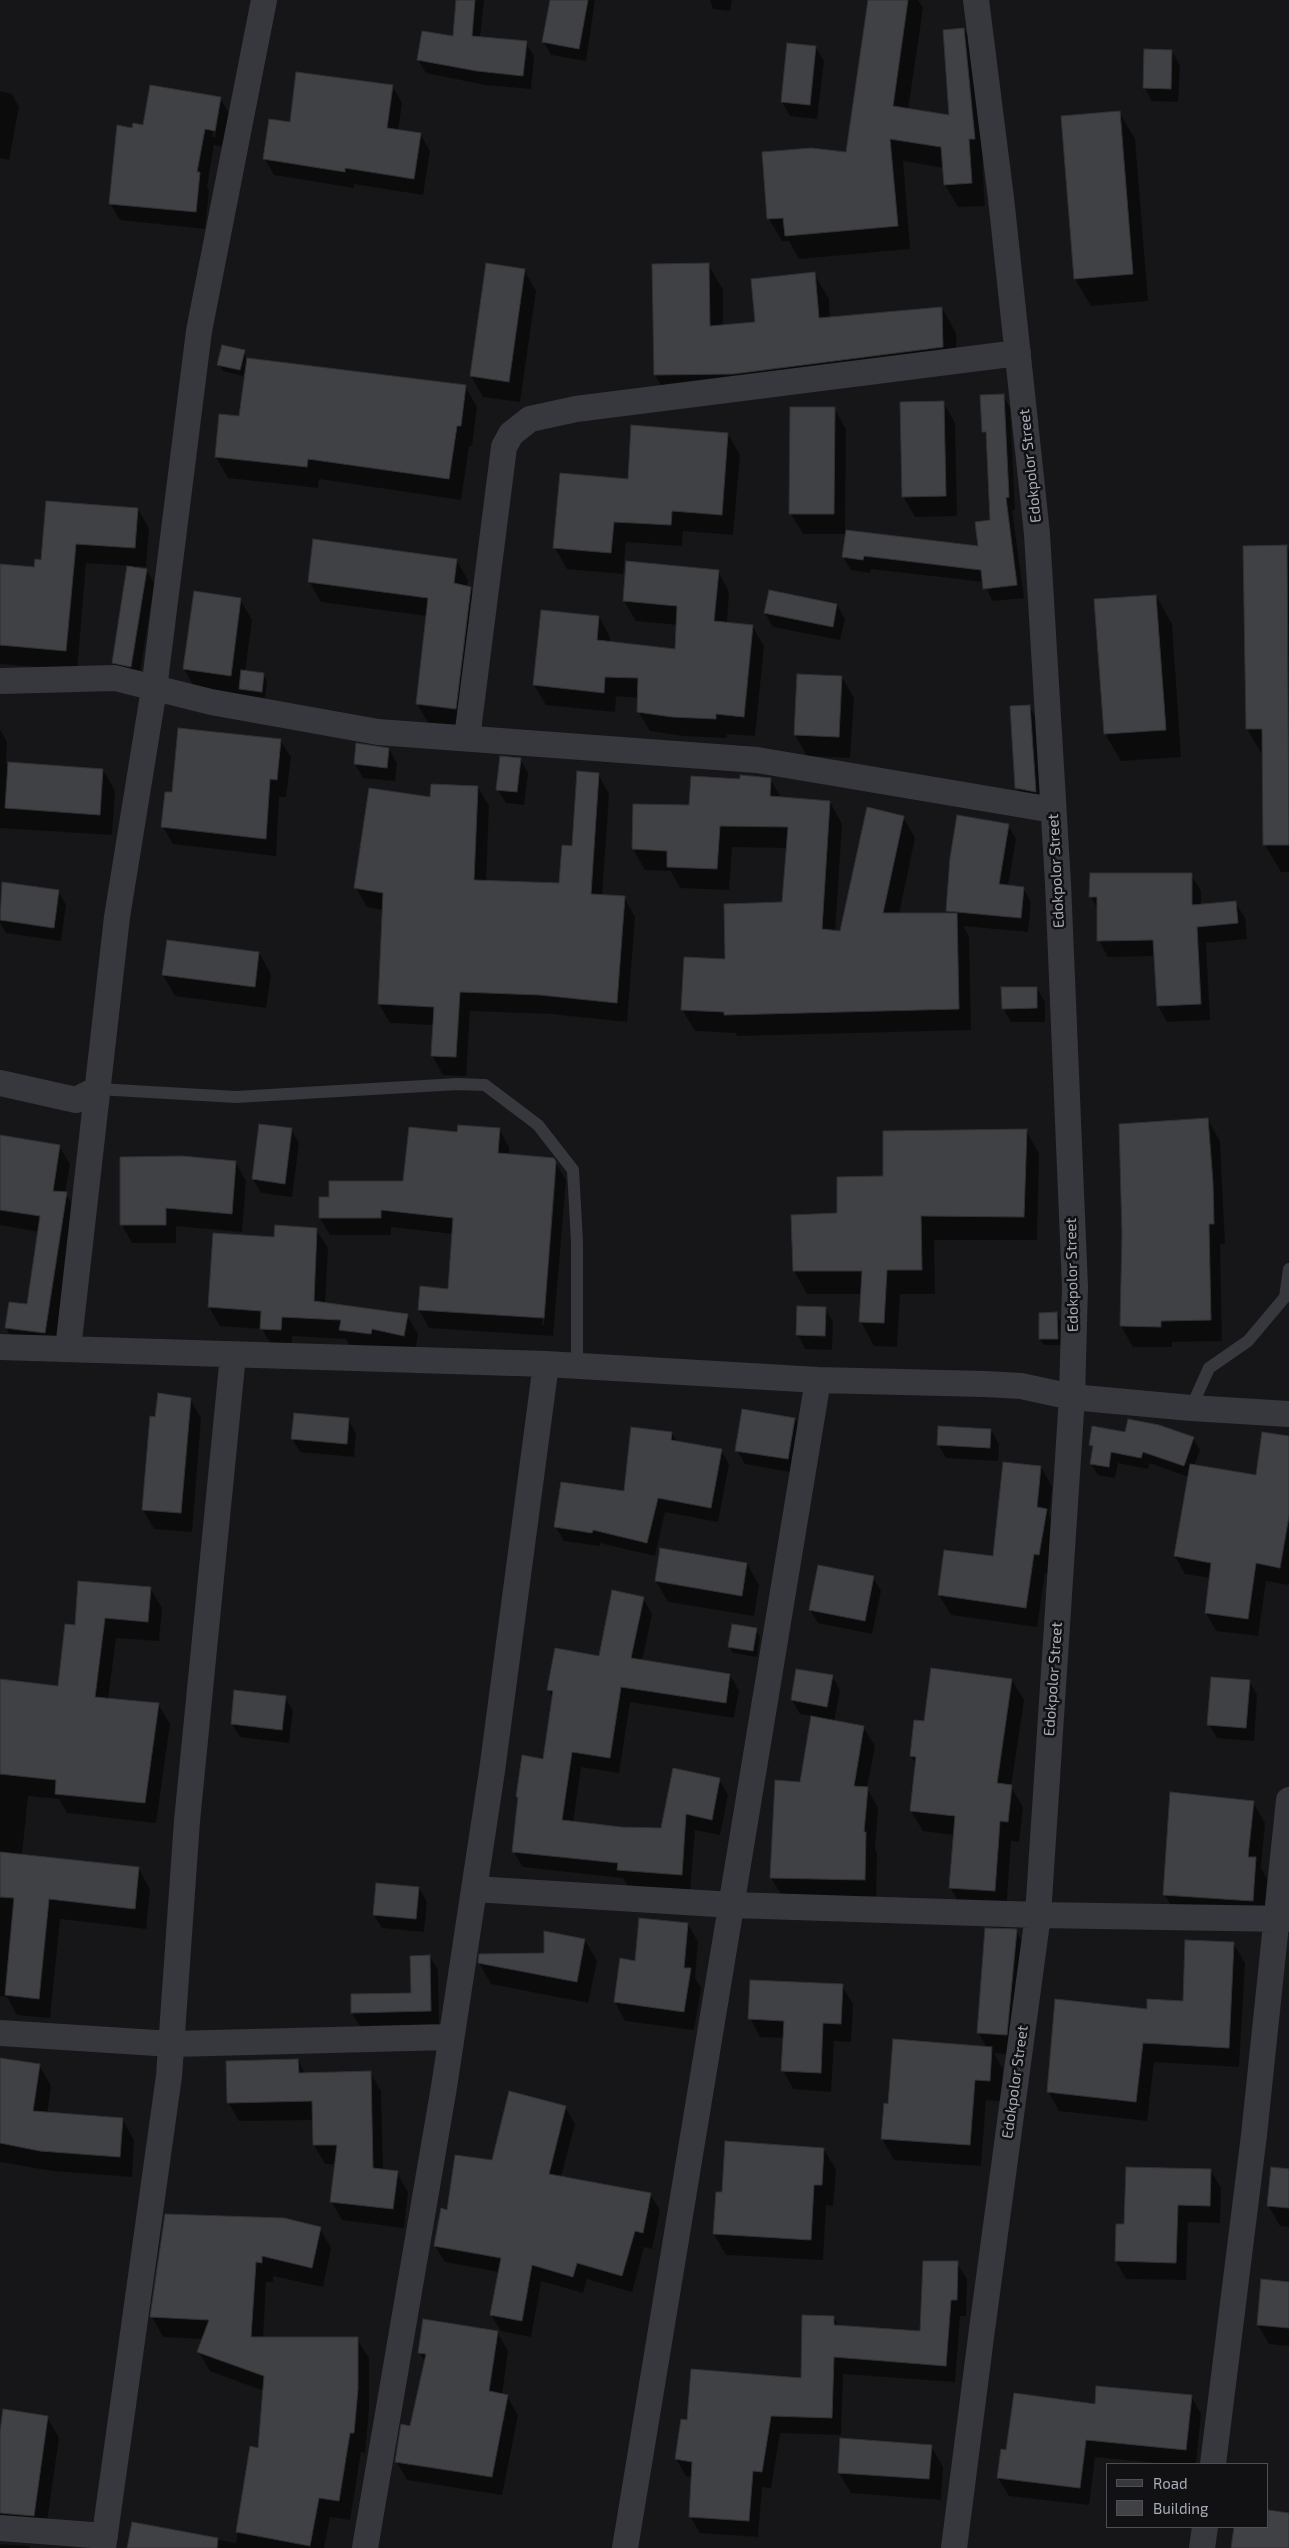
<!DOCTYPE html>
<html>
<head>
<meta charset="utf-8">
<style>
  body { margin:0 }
  #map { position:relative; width:1289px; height:2548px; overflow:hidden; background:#161618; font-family:"Exo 2",sans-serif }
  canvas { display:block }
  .legend { position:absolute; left:1106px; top:2463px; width:162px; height:65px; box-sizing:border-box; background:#111113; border:1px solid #4d4f55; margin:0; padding:6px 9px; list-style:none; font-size:15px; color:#a8adb8 }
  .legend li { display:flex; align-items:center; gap:10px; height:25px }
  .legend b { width:25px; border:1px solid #4d4f55 }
</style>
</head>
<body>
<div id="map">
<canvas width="1289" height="2548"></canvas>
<ul class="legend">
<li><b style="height:6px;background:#37383d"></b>Road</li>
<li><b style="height:14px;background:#404145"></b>Building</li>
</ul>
</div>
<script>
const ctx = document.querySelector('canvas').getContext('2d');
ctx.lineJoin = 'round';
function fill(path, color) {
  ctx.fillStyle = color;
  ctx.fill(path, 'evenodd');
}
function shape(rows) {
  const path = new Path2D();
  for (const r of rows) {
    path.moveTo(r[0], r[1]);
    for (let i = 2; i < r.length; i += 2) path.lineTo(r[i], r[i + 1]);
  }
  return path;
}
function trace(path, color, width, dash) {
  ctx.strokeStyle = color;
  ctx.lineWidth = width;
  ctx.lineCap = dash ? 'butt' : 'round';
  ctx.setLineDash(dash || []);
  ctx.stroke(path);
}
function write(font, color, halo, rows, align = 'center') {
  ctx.font = font + ' "Exo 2",sans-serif';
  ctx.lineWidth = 5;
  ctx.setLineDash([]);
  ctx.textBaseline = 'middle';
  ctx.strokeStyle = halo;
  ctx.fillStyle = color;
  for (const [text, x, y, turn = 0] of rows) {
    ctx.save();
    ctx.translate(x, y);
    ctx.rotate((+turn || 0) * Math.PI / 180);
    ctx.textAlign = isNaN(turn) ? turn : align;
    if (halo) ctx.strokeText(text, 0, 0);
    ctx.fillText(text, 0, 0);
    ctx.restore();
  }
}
const shadow = shape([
  [457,0,484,0,480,38,526,43,534,56,531,89,485,85,426,73,418,60,454,38],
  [551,0,595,0,586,61,551,55,544,42],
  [710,0,732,0,730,11,713,9],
  [869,0,918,0,923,8,908,110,951,116,964,29,977,52,987,161,982,162,985,206,958,207,945,185,944,168,903,161,910,249,799,259,789,241,782,241,769,219,847,154],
  [816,48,824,61,817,119,790,116,782,102],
  [1172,51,1180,65,1178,102,1152,101,1144,87],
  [392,86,402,103,398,131,421,135,430,151,423,195,354,184,354,188,274,175,264,158,291,124],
  [0,91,12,94,19,107,9,160,0,158],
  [220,98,230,115,224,147,214,145,207,187,209,190,205,229,120,220,110,203,133,129],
  [217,111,219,111,215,137,212,137],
  [1119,112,1135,139,1148,301,1091,306,1075,279],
  [708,264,723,290,723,326,756,323,814,274,829,299,830,319,942,308,956,333,957,372,669,400,655,375,653,265],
  [524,270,536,291,520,402,483,397,471,376],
  [244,351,247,360,465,386,477,407,472,446,469,446,461,500,319,479,318,488,228,478,216,457,240,418,246,370,245,369,243,376,223,371,219,364],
  [1003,395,1010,408,1015,510,1012,510,1024,598,992,601,984,582,871,569,870,573,851,570,843,557,847,534,803,534,791,514,834,408,846,429,845,531,980,548,991,521,987,438,983,431],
  [943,402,955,423,957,516,915,517,903,496],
  [728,434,740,455,733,535,683,531,682,546,626,542,623,574,567,569,555,548,629,480],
  [138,509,149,528,146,567,137,566,136,568,146,570,154,583,139,680,121,677,113,663,129,566,86,563,77,670,0,664,0,565,35,568,42,561],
  [1287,547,1289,551,1289,872,1281,872,1265,845,1263,756,1247,729],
  [456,560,468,580,467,588,470,588,482,609,467,728,429,724,417,704,427,616,321,602,309,581],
  [718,571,729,592,727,623,752,626,764,646,755,736,727,734,727,738,684,736,650,731,638,711,639,698,616,696,615,712,546,705,534,685,599,617,610,637,610,643,676,650,677,625,636,621,624,601],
  [1156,596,1172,624,1181,757,1121,761,1105,734],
  [240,599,252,620,245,672,263,674,267,681,265,698,196,690,184,669],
  [837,605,845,619,840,640,773,627,765,613],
  [842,677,854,698,850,758,807,756,795,735],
  [1029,706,1037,720,1043,805,1025,802,1017,788],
  [0,729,7,742,6,764,103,770,115,791,112,835,0,828],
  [280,740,291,757,286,797,279,797,276,856,173,844,163,827,173,794],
  [389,749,397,763,395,781,363,778,355,764],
  [520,759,528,773,524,805,506,803,498,790],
  [598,774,609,794,602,896,624,897,635,917,627,1022,551,1014,470,1011,466,1076,443,1075,432,1055,434,1025,390,1023,379,1004,384,910,367,907,356,888,431,798,478,787,489,806,486,881,560,884],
  [741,776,770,779,782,799,830,802,842,824,835,932,841,933,903,817,915,838,899,914,949,914,947,911,1008,825,1016,839,1008,886,1023,888,1031,902,1028,932,963,926,969,936,971,1030,737,1036,736,1033,695,1031,682,1009,726,960,784,903,787,848,732,847,729,890,680,888,671,871,645,870,633,849,690,806,741,780],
  [1191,875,1201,891,1201,905,1235,902,1245,918,1247,939,1206,943,1210,1020,1167,1022,1158,1006,1155,956,1108,957,1099,941,1098,910,1091,897],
  [3,883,58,891,66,905,61,941,6,933,0,923],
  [259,953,271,974,266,1008,175,996,163,975],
  [1037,988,1045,1002,1045,1022,1011,1022,1003,1008],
  [1208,1120,1220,1141,1225,1244,1220,1244,1222,1341,1172,1342,1172,1347,1133,1347,1121,1326,1123,1234],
  [260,1125,291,1129,299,1143,292,1197,261,1193,253,1179],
  [499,1129,509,1147,509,1155,555,1162,566,1180,553,1336,429,1328,419,1310,449,1291,453,1234,391,1227,391,1235,330,1235,320,1218,330,1199,404,1182,459,1134],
  [554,1175,556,1175,544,1325,542,1325],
  [1026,1130,1039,1154,1037,1240,934,1240,935,1294,900,1294,897,1347,874,1346,861,1322,862,1294,807,1294,794,1271,838,1215,884,1178],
  [0,1136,59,1146,70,1164,65,1193,77,1211,55,1351,17,1346,6,1328,28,1306,39,1232,0,1225],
  [236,1163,246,1181,242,1232,176,1226,176,1243,132,1243,122,1225],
  [316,1229,328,1248,325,1303,407,1315,418,1334,415,1355,352,1349,346,1339,292,1336,292,1349,273,1348,262,1329,220,1326,209,1307,275,1239],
  [825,1308,833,1322,832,1350,805,1349,798,1335],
  [1056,1314,1060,1320,1061,1345,1044,1345,1040,1339],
  [190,1399,201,1418,192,1532,154,1529,143,1510],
  [795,1419,803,1432,796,1473,745,1464,737,1450],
  [348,1420,356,1433,354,1457,300,1452,292,1438],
  [991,1430,999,1444,998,1461,946,1458,938,1444],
  [672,1433,677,1442,721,1450,729,1464,718,1522,665,1512,655,1556,600,1543,600,1546,564,1541,556,1527,625,1493],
  [1126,1433,1193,1438,1200,1450,1194,1466,1257,1476,1289,1438,1289,1585,1266,1581,1258,1636,1216,1631,1206,1613,1211,1578,1185,1574,1175,1556,1189,1477,1149,1463,1148,1469,1118,1463,1115,1478,1098,1475,1091,1464,1094,1451,1091,1445],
  [1041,1467,1052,1487,1049,1515,1058,1530,1050,1574,1045,1573,1037,1627,951,1615,939,1595,994,1558],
  [661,1550,747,1564,759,1585,754,1616,668,1602,656,1581],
  [873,1577,881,1591,872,1634,818,1623,810,1610],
  [150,1588,162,1608,159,1641,116,1638,108,1699,158,1704,170,1724,156,1823,67,1813,59,1799,28,1796,22,1855,139,1869,150,1889,146,1929,60,1919,50,2018,17,2015,7,1997,0,1996,0,1681,59,1687,76,1626],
  [643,1598,652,1614,642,1661,730,1675,739,1691,734,1718,630,1702,619,1773,581,1767,573,1823,662,1829,719,1779,728,1795,720,1835,695,1830,690,1890,628,1886,623,1878,523,1867,513,1851,519,1800,517,1797,544,1760,553,1698,549,1690,600,1658],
  [756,1630,760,1636,757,1657,733,1653,730,1647],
  [832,1676,840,1690,834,1722,863,1727,875,1746,867,1788,878,1808,875,1849,877,1853,876,1899,783,1897,771,1878,776,1781,801,1783,813,1716,800,1714,792,1700],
  [1012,1680,1024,1700,1011,1787,1023,1807,1019,1842,1011,1841,1006,1911,962,1908,950,1887,954,1835,923,1831,911,1811,916,1764,911,1756,925,1722],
  [1249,1681,1257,1695,1254,1741,1217,1738,1209,1725],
  [285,1697,293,1711,289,1743,240,1737,232,1724],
  [1253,1802,1265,1823,1261,1868,1267,1879,1265,1921,1177,1916,1165,1895],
  [419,1888,427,1902,424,1932,382,1928,374,1915],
  [688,1924,698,1942,695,1978,701,1988,694,2030,625,2021,615,2002,621,1960,636,1962],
  [1016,1931,1028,1951,1018,2055,994,2053,1003,2069,1001,2101,986,2100,981,2166,894,2160,882,2139,889,2105,987,2048,978,2032],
  [585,1940,597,1961,588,2003,491,1984,479,1963,545,1954],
  [1233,1943,1245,1963,1239,2067,1154,2062,1147,2121,1059,2111,1048,2091,1148,2011,1184,2002],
  [430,1957,438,1970,439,2024,360,2026,352,2013,412,1994],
  [842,1986,853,2004,851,2042,834,2041,831,2092,793,2089,783,2070,784,2038,760,2037,750,2018],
  [298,2060,305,2074,370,2072,381,2091,383,2171,397,2173,408,2192,404,2228,342,2220,331,2201,336,2164,325,2164,314,2145,314,2120,239,2121,228,2102],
  [39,2065,51,2086,47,2114,122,2119,134,2140,132,2177,53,2171,0,2162,0,2069],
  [565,2107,575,2124,561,2177,650,2194,660,2210,652,2249,644,2247,632,2292,587,2279,583,2293,541,2281,531,2337,501,2331,491,2315,499,2272,445,2262,435,2246,448,2211,493,2162],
  [824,2149,836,2170,833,2206,826,2205,823,2260,726,2255,714,2234,723,2194],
  [1289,2170,1289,2227,1280,2226,1268,2205],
  [1211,2171,1221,2188,1220,2223,1188,2222,1186,2280,1126,2279,1116,2261,1125,2225],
  [166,2216,320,2229,331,2248,323,2287,273,2276,273,2282,266,2282,263,2338,357,2339,369,2358,369,2410,365,2453,361,2452,350,2520,330,2517,324,2548,128,2548,133,2524,236,2543,251,2448,259,2449,264,2391,210,2371,198,2351,203,2339,163,2337,152,2317],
  [957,2263,967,2279,966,2316,960,2316,955,2382,843,2374,841,2435,780,2433,771,2488,762,2487,758,2537,700,2533,690,2516,693,2477,686,2476,676,2459,688,2422,803,2380,834,2317,839,2327,921,2332],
  [1289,2283,1289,2346,1269,2344,1258,2325],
  [497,2332,508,2351,502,2395,507,2396,518,2415,502,2495,407,2480,396,2461,411,2427,425,2362,420,2353],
  [1191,2396,1201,2414,1196,2464,1168,2464,1095,2457,1089,2505,1009,2496,998,2478,1008,2451,1096,2405],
  [47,2417,59,2438,45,2536,0,2538,0,2441],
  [931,2446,943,2467,941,2500,851,2493,839,2473],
  [0,2544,29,2546,30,2548,0,2548]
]);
const building = shape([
  [456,0,475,0,472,36,527,41,523,76,477,71,417,60,422,31,453,36,456,0],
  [550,0,588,0,579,49,542,42,550,0],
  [868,0,908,0,893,106,949,115,943,30,964,28,975,139,969,139,972,183,944,185,941,147,890,139,898,226,785,236,783,218,767,219,762,152,811,148,846,152,868,0],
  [787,43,816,46,810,105,781,102,787,43],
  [1144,49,1172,50,1171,89,1143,88,1144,49],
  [296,72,393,85,387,128,421,133,414,179,345,168,345,172,263,159,269,119,290,122,296,72],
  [150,85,221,97,215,131,205,129,197,172,200,172,196,212,109,204,117,125,132,128,133,123,143,125,150,85],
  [1120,111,1133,274,1074,279,1061,116,1120,111],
  [486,263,525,269,509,382,470,376,486,263],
  [709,263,710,326,755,322,751,279,815,272,819,318,942,307,943,347,733,374,654,375,652,264,709,263],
  [222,345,245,350,240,370,217,365,222,345],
  [247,358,466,385,461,426,457,426,449,479,308,459,307,467,215,457,219,414,239,416,247,358],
  [1004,394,1009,497,1006,498,1017,585,983,589,981,570,864,556,863,560,842,557,846,530,978,546,975,522,990,520,986,432,982,432,980,395,1004,394],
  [944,401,946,496,902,497,900,402,944,401],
  [790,407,835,407,834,514,789,514,790,407],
  [631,425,728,433,722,515,672,511,671,525,614,522,611,553,553,548,560,473,628,479,631,425],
  [46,501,138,508,135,548,76,544,66,651,0,645,0,564,34,567,35,559,41,560,46,501],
  [313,539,457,559,454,583,471,587,456,709,416,704,428,598,308,582,313,539],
  [1287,545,1289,845,1263,845,1262,729,1246,729,1243,546,1287,545],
  [626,561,719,570,714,621,753,625,744,717,716,714,716,719,672,717,637,712,638,678,605,677,604,693,533,685,541,610,599,616,597,640,675,649,677,606,623,601,626,561],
  [127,566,147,569,131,667,112,663,127,566],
  [769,590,837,604,833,627,764,613,769,590],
  [194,591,241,598,231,676,183,669,194,591],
  [1156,595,1166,730,1104,734,1094,599,1156,595],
  [241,670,264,673,262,692,239,689,241,670],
  [797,674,842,676,839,737,794,735,797,674],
  [1030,705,1036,792,1015,788,1010,706,1030,705],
  [178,728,281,739,277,780,270,779,266,839,161,827,165,792,172,792,178,728],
  [356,743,389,748,387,768,354,764,356,743],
  [500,756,521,758,517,792,496,790,500,756],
  [8,762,103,769,100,815,5,808,8,762],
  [577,771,599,773,591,894,625,896,617,1003,540,995,460,992,456,1057,431,1056,434,1007,378,1004,383,893,354,888,369,788,430,797,431,784,478,786,474,880,559,883,562,845,572,846,577,771],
  [740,775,771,778,770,796,830,801,822,929,840,931,867,807,904,816,883,913,957,913,959,1009,724,1015,724,1012,681,1010,684,957,725,959,724,904,782,902,788,827,720,826,717,869,667,867,667,851,632,849,633,804,689,805,691,776,740,779,740,775],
  [957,815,1009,824,999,884,1024,887,1021,918,946,911,950,858,957,815],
  [1090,873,1192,873,1192,905,1236,901,1238,923,1197,927,1201,1004,1157,1006,1153,940,1097,941,1097,897,1089,897,1090,873],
  [2,882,59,890,54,928,0,920,2,882],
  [167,940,259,952,255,987,162,975,167,940],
  [1001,987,1037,987,1037,1008,1002,1009,1001,987],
  [1208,1118,1213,1183,1214,1224,1209,1224,1211,1320,1161,1321,1161,1327,1120,1326,1122,1234,1119,1124,1208,1118],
  [259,1124,292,1128,285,1184,252,1179,259,1124],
  [458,1125,500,1128,498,1153,554,1158,556,1162,544,1318,418,1310,420,1286,448,1289,453,1218,381,1210,381,1218,319,1218,319,1197,329,1197,329,1181,403,1181,409,1127,457,1132,458,1125],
  [1027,1129,1024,1217,921,1216,922,1270,887,1270,884,1323,859,1322,862,1271,793,1271,791,1215,837,1213,837,1177,883,1176,883,1131,1027,1129],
  [0,1135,60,1145,53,1191,67,1192,45,1333,5,1328,9,1302,27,1304,40,1216,0,1210,0,1135],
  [182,1156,236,1161,232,1214,166,1208,166,1225,120,1225,120,1157,182,1156],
  [275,1225,317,1228,314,1301,408,1314,404,1336,372,1329,371,1334,339,1330,341,1320,282,1317,281,1330,260,1329,261,1311,208,1307,213,1233,274,1237,275,1225],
  [797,1306,826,1307,825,1336,796,1335,797,1306],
  [1057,1312,1058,1339,1039,1339,1039,1313,1057,1312],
  [158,1393,191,1398,181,1513,142,1510,150,1416,155,1417,158,1393],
  [742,1409,795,1418,788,1459,735,1451,742,1409],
  [294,1413,349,1418,347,1444,291,1439,294,1413],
  [1128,1419,1159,1425,1194,1437,1184,1466,1143,1452,1141,1458,1111,1452,1109,1467,1090,1464,1093,1446,1089,1445,1092,1426,1125,1432,1128,1419],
  [938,1426,991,1429,990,1448,937,1445,938,1426],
  [631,1427,672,1432,671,1440,722,1449,711,1508,658,1498,647,1543,593,1530,592,1533,554,1527,561,1482,624,1491,631,1427],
  [1262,1432,1289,1436,1289,1516,1280,1568,1256,1563,1248,1619,1205,1613,1211,1563,1174,1556,1190,1464,1256,1475,1262,1432],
  [1003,1462,1041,1466,1037,1507,1047,1509,1039,1555,1034,1554,1026,1608,938,1595,944,1550,993,1556,1003,1462],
  [660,1548,747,1563,742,1596,655,1581,660,1548],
  [818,1565,874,1576,865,1621,809,1610,818,1565],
  [78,1581,151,1587,148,1622,105,1618,95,1697,159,1703,145,1803,55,1794,56,1780,0,1774,0,1679,58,1686,65,1624,75,1625,78,1581],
  [612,1590,644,1597,631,1658,730,1674,726,1703,621,1687,610,1758,572,1752,562,1820,621,1827,661,1828,673,1768,720,1778,712,1820,686,1814,682,1875,617,1870,618,1863,512,1852,518,1797,516,1797,522,1755,543,1759,553,1691,547,1690,555,1648,599,1656,612,1590],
  [732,1624,757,1628,753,1651,728,1647,732,1624],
  [931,1668,1012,1679,997,1783,1012,1785,1008,1822,1000,1821,995,1891,949,1888,955,1816,910,1811,916,1757,910,1756,914,1720,924,1721,931,1668],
  [796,1669,833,1675,827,1707,791,1700,796,1669],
  [1211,1677,1250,1680,1246,1728,1207,1725,1211,1677],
  [234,1690,286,1696,282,1730,231,1724,234,1690],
  [811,1716,864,1726,854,1786,868,1787,864,1832,866,1832,865,1880,770,1878,775,1780,800,1782,811,1716],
  [1170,1792,1254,1801,1248,1857,1256,1857,1253,1901,1163,1895,1170,1792],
  [0,1852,139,1867,135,1909,49,1899,39,1999,5,1995,14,1898,0,1897,0,1852],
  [376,1883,419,1887,416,1919,373,1915,376,1883],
  [639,1918,688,1923,684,1968,691,1968,684,2012,614,2002,620,1958,635,1961,639,1918],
  [985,1928,1017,1929,1007,2035,977,2033,985,1928],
  [544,1931,585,1939,577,1982,478,1963,479,1954,544,1953,544,1931],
  [1185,1940,1234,1942,1229,2048,1143,2043,1136,2102,1047,2092,1055,1999,1147,2009,1147,1999,1183,2001,1185,1940],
  [430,1955,431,2011,351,2013,351,1994,411,1993,410,1956,430,1955],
  [750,1980,843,1984,841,2024,823,2023,821,2073,781,2071,784,2021,748,2019,750,1980],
  [893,2039,992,2047,990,2081,975,2080,970,2145,881,2139,884,2103,888,2104,893,2039],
  [0,2058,40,2064,33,2111,123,2118,120,2157,40,2151,0,2143,0,2058],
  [298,2059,299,2073,371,2071,373,2168,398,2171,393,2209,330,2202,337,2145,313,2145,312,2101,227,2103,226,2061,298,2059],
  [509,2091,566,2106,549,2174,651,2193,643,2233,635,2231,622,2276,577,2263,573,2277,532,2265,522,2321,490,2315,501,2258,434,2246,441,2208,447,2210,455,2155,492,2160,509,2091],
  [725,2141,824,2148,822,2185,814,2185,811,2240,713,2234,716,2192,722,2192,725,2141],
  [1126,2167,1211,2169,1210,2206,1178,2205,1176,2263,1115,2261,1116,2224,1124,2224,1126,2167],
  [1271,2167,1289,2169,1289,2208,1267,2206,1271,2167],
  [165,2214,284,2218,321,2227,312,2268,262,2256,262,2263,256,2262,251,2337,358,2337,358,2389,354,2433,350,2433,339,2501,319,2498,310,2546,236,2532,250,2446,258,2448,264,2376,197,2352,209,2320,150,2317,165,2214],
  [923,2261,958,2261,957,2300,951,2300,946,2366,834,2357,832,2418,771,2416,762,2472,753,2471,749,2521,689,2517,692,2462,675,2459,681,2419,687,2420,691,2369,801,2378,802,2315,834,2316,834,2325,920,2331,923,2261],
  [1261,2279,1289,2282,1289,2328,1257,2325,1261,2279],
  [423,2319,498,2331,489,2391,508,2395,492,2477,395,2462,401,2424,410,2426,426,2354,418,2353,423,2319],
  [1096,2386,1192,2395,1186,2450,1086,2440,1080,2488,997,2478,1001,2449,1006,2450,1014,2393,1095,2404,1096,2386],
  [3,2409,48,2416,34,2516,0,2513,0,2432,3,2409],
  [840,2438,932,2445,929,2479,838,2473,840,2438],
  [1268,2510,1289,2513,1289,2548,1231,2548,1234,2527,1268,2527,1268,2510],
  [132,2522,218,2538,217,2548,127,2548,132,2522]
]);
const lane = shape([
  [98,1089,236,1097,458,1084,485,1085,538,1125,573,1170,577,1242,577,1366],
  [1191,1408,1209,1368,1248,1341,1285,1297,1289,1269]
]);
const street = shape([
  [0,681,115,678,211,702,378,732,757,760,1053,810],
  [467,738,504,447,511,434,530,419,576,409,1018,353],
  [0,1083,76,1100,98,1089],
  [0,1347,546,1364,818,1380,985,1384,1021,1386,1072,1397,1191,1408,1289,1414],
  [68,1349,117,917,154,689,199,331,264,0],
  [474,1889,733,1905,1038,1915,1289,1919],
  [0,2033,172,2044,451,2037],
  [1213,2464,1254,2135,1289,1800],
  [0,2528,105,2536],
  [103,2548,169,2076,187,1821,233,1355],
  [365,2548,444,2087,492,1771,546,1364],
  [625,2548,818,1380],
  [954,2548,981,2337,1038,1915,1072,1397,1075,1287,1058,883,1037,534,1001,198,976,0],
  [1202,2548,1205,2527]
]);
const streetNames = [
  ["Edokpolor Street",1030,466,-96],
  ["Edokpolor Street",1056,871,-93],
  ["Edokpolor Street",1072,1275,-91],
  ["Edokpolor Street",1053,1679,-86],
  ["Edokpolor Street",1015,2082,-82]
];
fill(shadow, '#0007');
fill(building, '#404145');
trace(building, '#303034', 1);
trace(lane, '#37383d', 12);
trace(street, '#37383d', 26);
write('15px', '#a8adb8', '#111113', streetNames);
</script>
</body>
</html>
